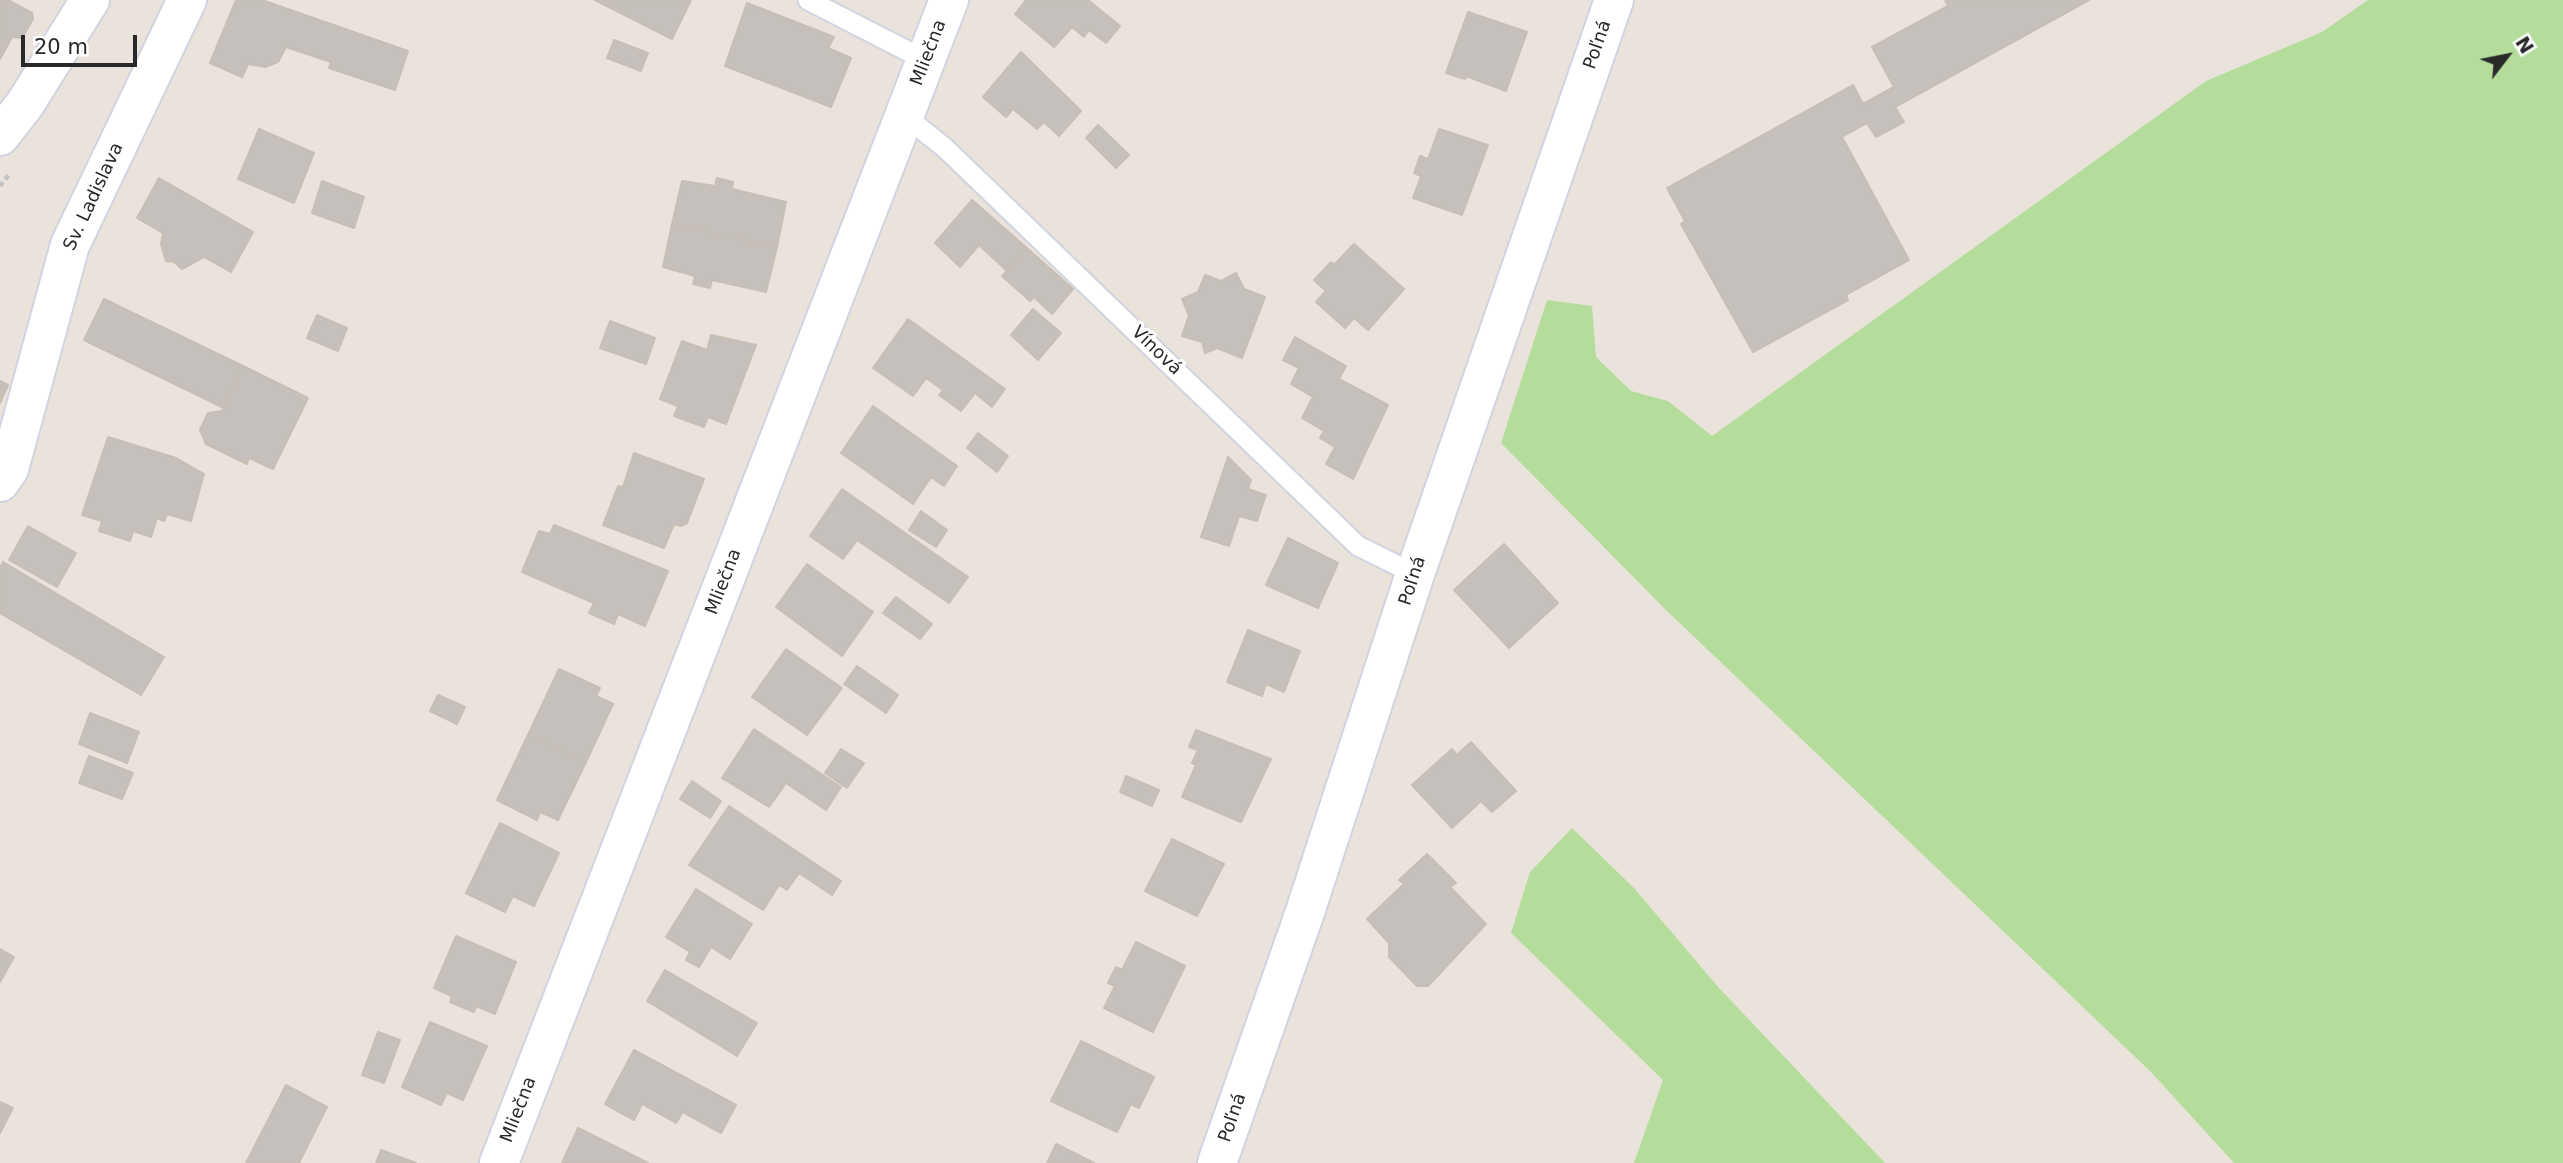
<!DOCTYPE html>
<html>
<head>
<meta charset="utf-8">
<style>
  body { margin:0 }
  #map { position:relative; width:2563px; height:1163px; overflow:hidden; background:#eae3db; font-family:"DejaVu Sans",sans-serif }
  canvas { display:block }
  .north { position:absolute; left:2472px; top:21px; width:70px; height:70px; -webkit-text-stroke:5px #fff; paint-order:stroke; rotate:58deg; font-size:19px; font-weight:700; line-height:28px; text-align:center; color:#292929 }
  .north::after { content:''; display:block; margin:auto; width:24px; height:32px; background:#292929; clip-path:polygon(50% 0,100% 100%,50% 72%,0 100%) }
  .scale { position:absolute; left:21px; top:35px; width:116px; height:32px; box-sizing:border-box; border:4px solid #292929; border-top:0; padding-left:9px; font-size:21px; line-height:24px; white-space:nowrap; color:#292929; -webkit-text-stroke:5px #fff; paint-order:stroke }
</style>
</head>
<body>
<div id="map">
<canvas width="2563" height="1163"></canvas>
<div class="north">N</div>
<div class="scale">20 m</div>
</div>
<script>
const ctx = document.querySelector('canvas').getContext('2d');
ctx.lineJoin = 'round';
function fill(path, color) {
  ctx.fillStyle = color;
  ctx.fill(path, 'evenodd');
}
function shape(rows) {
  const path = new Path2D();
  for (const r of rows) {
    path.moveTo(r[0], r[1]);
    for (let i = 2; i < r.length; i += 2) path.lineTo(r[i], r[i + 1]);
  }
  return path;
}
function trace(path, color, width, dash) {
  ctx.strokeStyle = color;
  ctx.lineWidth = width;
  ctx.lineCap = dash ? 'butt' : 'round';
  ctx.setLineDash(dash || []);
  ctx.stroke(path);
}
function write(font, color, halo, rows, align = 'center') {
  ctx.font = font + ' "DejaVu Sans",sans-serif';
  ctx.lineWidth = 6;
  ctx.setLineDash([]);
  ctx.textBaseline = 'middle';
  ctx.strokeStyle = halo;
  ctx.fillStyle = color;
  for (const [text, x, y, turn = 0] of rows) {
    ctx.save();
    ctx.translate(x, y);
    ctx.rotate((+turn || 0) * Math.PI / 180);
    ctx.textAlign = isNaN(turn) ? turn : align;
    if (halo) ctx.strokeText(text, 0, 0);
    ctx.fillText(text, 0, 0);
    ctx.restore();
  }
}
const green = shape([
  [2368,0,2563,0,2563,1163,2234,1163,2151,1072,1667,611,1501,443,1547,300,1592,306,1596,357,1631,391,1668,401,1712,436,2206,81,2322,32],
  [1572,828,1634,888,1719,988,1885,1163,1634,1163,1663,1080,1511,933,1530,872]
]);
const building = shape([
  [0,0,8,0,32,13,33,19,22,38,12,37,0,59,0,0],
  [236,0,262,0,408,51,395,90,329,68,331,62,286,47,278,62,265,67,248,64,242,77,210,63,236,0],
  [595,0,691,0,672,39,595,0],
  [1026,0,1088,0,1120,26,1106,43,1089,30,1084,37,1072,27,1054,47,1015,14,1026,0],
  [1945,0,2089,0,1895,107,1904,122,1876,137,1867,123,1842,137,1909,260,1846,295,1848,300,1753,352,1681,224,1685,221,1667,188,1853,85,1863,104,1894,87,1872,47,1948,6,1945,0],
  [747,3,834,37,828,48,851,58,831,107,725,66,747,3],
  [1468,12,1527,32,1506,91,1466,76,1465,79,1446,73,1468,12],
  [614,40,648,53,641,71,607,58,614,40],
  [1021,52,1081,111,1059,136,1044,122,1037,129,1013,109,1006,117,983,97,1021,52],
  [1098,125,1129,155,1116,168,1086,138,1098,125],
  [259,129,314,153,294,203,238,179,259,129],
  [1439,129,1488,145,1462,215,1413,198,1421,176,1414,173,1420,156,1428,159,1439,129],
  [159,178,253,232,231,272,204,257,182,269,174,262,166,261,161,244,163,233,137,218,159,178],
  [717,178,733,182,732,189,786,202,777,247,672,224,682,181,715,186,717,178],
  [322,181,364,197,354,228,312,213,322,181],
  [972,200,1028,249,1007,271,979,245,960,267,935,243,972,200],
  [672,224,777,247,766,292,712,280,710,288,693,284,695,276,663,267,672,224],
  [1354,244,1404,289,1368,330,1354,318,1345,328,1316,302,1326,291,1314,280,1331,262,1334,265,1354,244],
  [1028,249,1073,289,1052,314,1034,297,1030,301,1002,276,1028,249],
  [1236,273,1244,289,1265,297,1242,358,1217,348,1205,353,1202,342,1182,336,1189,315,1182,299,1198,292,1205,275,1221,281,1236,273],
  [104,299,243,366,224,408,84,340,104,299],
  [1033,309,1061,333,1038,360,1011,335,1033,309],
  [317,315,347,328,338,351,307,338,317,315],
  [908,319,1005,389,992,407,975,393,961,411,939,395,943,390,926,378,913,396,873,368,908,319],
  [610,321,655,338,646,364,600,348,610,321],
  [711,335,756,345,726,424,708,417,704,427,674,416,678,406,660,399,682,341,707,350,711,335],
  [1295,337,1346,366,1339,379,1388,405,1353,479,1326,464,1335,447,1320,438,1324,431,1302,418,1313,397,1291,384,1299,368,1283,360,1295,337],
  [243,366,308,398,273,469,249,458,247,464,206,444,200,430,208,413,222,411,243,366],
  [0,381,8,385,0,403,0,381],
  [873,406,957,466,944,486,931,477,913,504,841,453,873,406],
  [978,433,1008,456,997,472,967,448,978,433],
  [108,437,176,458,204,474,191,521,167,514,164,521,157,518,151,537,133,531,130,541,99,531,102,521,82,515,108,437],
  [634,453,704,479,687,523,681,526,674,524,664,548,603,525,618,486,623,487,634,453],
  [1228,457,1251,480,1248,489,1266,495,1257,521,1239,516,1229,546,1201,537,1228,457],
  [842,489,968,577,949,603,857,540,843,559,810,536,842,489],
  [921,511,947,530,936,547,909,530,921,511],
  [554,525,668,571,645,626,618,614,614,624,589,613,594,603,522,572,539,531,550,534,554,525],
  [28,526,76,553,57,587,9,560,28,526],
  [1288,538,1338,563,1318,608,1266,585,1288,538],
  [1504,544,1558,603,1509,648,1454,590,1504,544],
  [3,562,164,657,141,695,0,613,0,568,3,562],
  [807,564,873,612,842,656,776,607,807,564],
  [896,597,932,624,920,639,883,613,896,597],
  [1248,630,1300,651,1284,692,1266,684,1262,696,1227,682,1248,630],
  [786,649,842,688,807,735,752,697,786,649],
  [857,666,898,695,886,713,844,684,857,666],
  [559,669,600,688,596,696,613,704,586,762,528,735,559,669],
  [438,695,465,707,457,724,430,711,438,695],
  [90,713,139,732,127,763,79,744,90,713],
  [754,729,841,787,826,810,786,783,769,807,722,778,754,729],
  [1196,730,1271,759,1241,822,1182,797,1196,765,1192,763,1198,750,1189,747,1196,730],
  [528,735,586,762,558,820,540,812,537,820,497,800,528,735],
  [1471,742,1516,791,1492,812,1481,801,1452,828,1412,785,1452,749,1457,755,1471,742],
  [841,749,864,763,847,788,825,773,841,749],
  [89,756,133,773,122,799,79,783,89,756],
  [1126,776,1159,790,1152,806,1120,792,1126,776],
  [692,781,721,801,710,818,680,799,692,781],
  [729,806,841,881,832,895,799,873,787,890,779,885,763,910,689,865,729,806],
  [500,823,559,853,534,906,513,896,505,912,466,893,500,823],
  [1172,839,1224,864,1197,916,1145,891,1172,839],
  [1427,854,1456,883,1450,887,1486,924,1428,986,1417,986,1389,957,1389,943,1367,919,1404,884,1399,880,1427,854],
  [696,889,752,924,730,959,711,947,699,967,686,960,690,952,666,937,696,889],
  [456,936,516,962,495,1014,476,1006,474,1012,450,1002,452,996,434,988,456,936],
  [1136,942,1185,966,1153,1032,1104,1008,1115,986,1108,983,1116,967,1122,970,1136,942],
  [0,949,14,957,0,982,0,949],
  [665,970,757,1023,737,1056,647,1001,665,970],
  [430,1022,487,1046,463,1100,447,1093,441,1105,402,1087,430,1022],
  [378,1032,400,1040,384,1083,362,1075,378,1032],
  [1081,1041,1154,1077,1139,1108,1131,1104,1117,1132,1051,1101,1081,1041],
  [634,1050,736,1105,721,1133,683,1112,676,1123,642,1104,634,1120,605,1104,634,1050],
  [286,1085,327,1107,299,1163,246,1163,286,1085],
  [0,1102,13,1108,0,1133,0,1102],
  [578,1128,648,1163,562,1163,578,1128],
  [1056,1144,1094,1163,1047,1163,1056,1144],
  [381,1150,416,1163,376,1163,381,1150]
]);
const path = shape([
  [0,186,10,173]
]);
const lane = shape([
  [808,0,925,60],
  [905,116,945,148,1358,546,1415,574]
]);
const street = shape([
  [0,136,25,104,90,0],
  [0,482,9,469,70,245,187,0],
  [499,1163,949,0],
  [1217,1163,1305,912,1415,574,1614,0]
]);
const streetNames = [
  ["Poľná",1598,45,-71],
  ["Mliečna",929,53,-69],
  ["Sv. Ladislava",94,197,-65],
  ["Vínová",1156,351,44],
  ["Poľná",1413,581,-72],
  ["Mliečna",724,582,-69],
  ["Mliečna",519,1110,-69],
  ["Poľná",1233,1118,-71]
];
fill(green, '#b4dd9b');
fill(building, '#c5c0bb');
trace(building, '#c5bfb5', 2);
trace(lane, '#d1d4e0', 23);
trace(street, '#d1d4e0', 42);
trace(path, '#c3c3c3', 4.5, [5, 3.5]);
trace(lane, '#fff', 19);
trace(street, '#fff', 38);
write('18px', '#292929', '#fff', streetNames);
</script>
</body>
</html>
